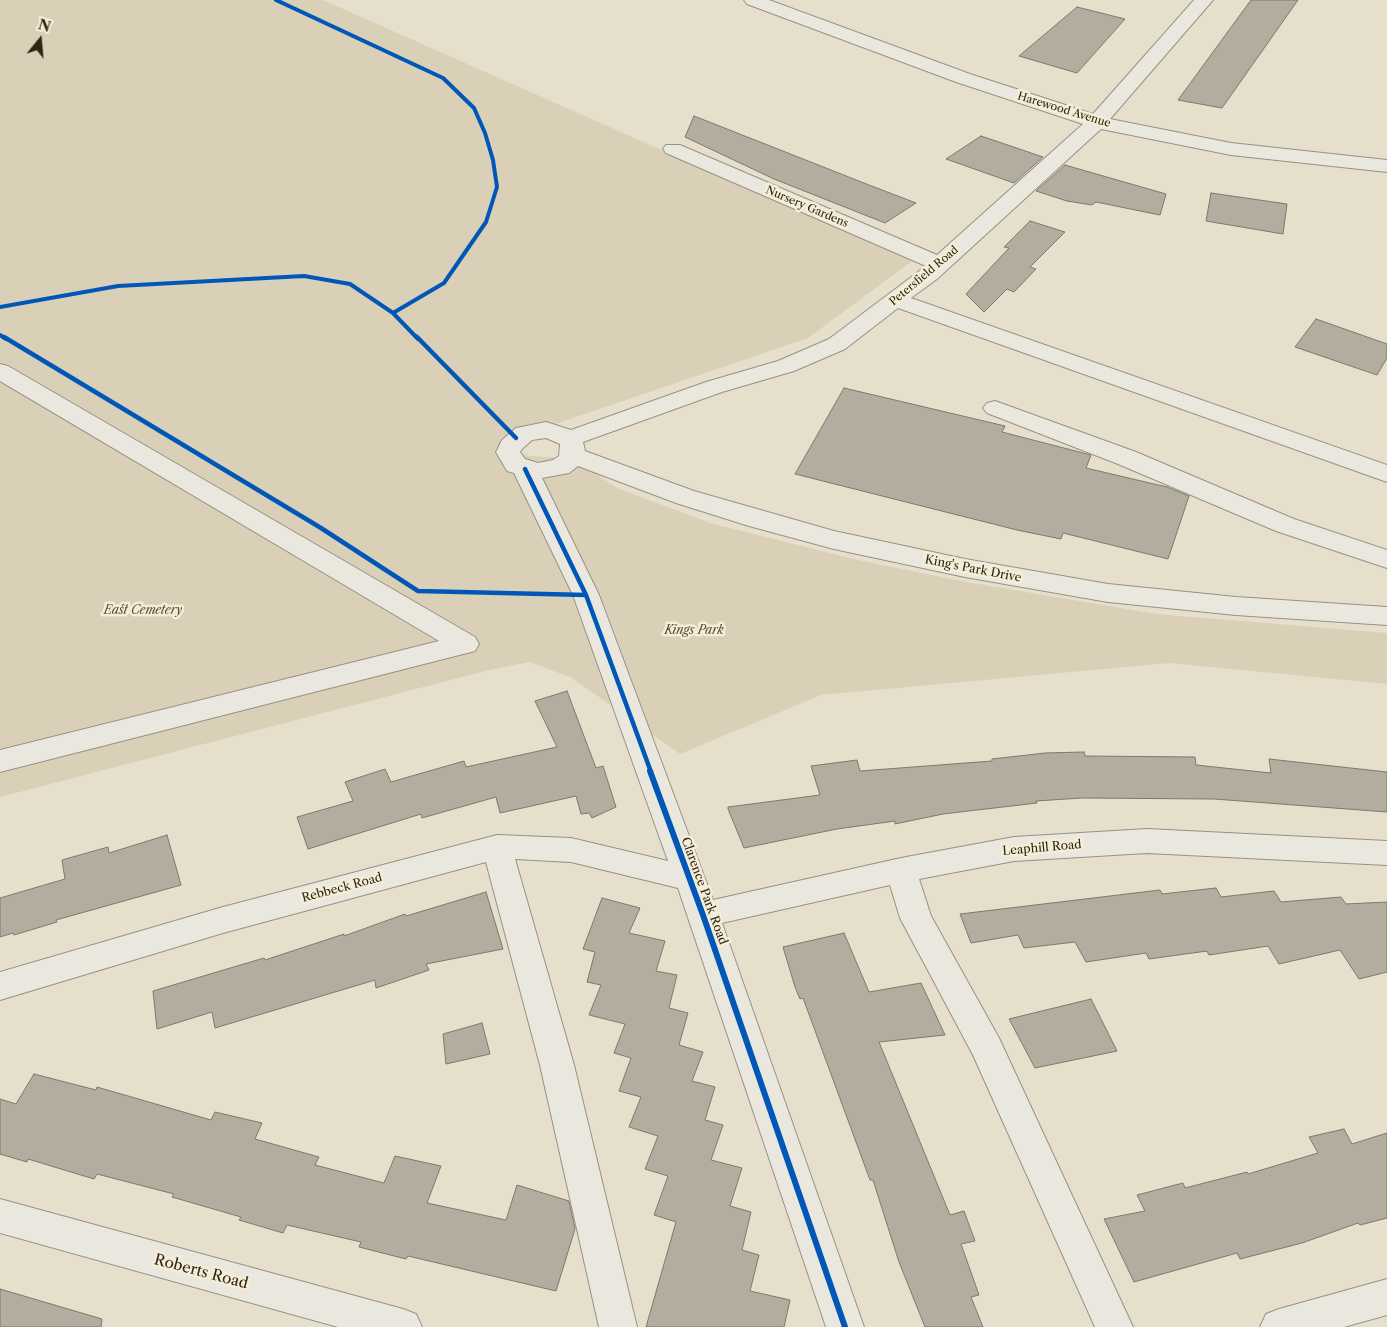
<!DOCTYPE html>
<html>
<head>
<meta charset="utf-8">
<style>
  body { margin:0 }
  #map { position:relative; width:1387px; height:1327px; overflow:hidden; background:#e6dfcc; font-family:"Libre Caslon Text",serif }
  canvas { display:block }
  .north { position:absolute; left:15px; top:15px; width:50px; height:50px; -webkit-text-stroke:4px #f5eed7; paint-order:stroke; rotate:17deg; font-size:14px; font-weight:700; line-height:20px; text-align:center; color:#312416 }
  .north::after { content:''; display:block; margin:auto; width:18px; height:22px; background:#312416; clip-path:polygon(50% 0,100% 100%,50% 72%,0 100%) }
</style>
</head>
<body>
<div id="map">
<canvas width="1387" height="1327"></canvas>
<div class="north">N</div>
</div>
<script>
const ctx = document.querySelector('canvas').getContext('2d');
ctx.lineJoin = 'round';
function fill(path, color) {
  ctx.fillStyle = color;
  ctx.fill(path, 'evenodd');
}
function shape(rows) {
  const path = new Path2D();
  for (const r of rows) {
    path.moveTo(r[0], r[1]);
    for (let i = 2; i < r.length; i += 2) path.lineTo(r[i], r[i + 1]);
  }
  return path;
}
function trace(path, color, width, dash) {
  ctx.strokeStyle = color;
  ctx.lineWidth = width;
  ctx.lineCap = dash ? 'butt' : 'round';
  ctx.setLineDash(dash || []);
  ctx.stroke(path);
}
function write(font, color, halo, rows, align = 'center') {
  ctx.font = font + ' "Libre Caslon Text",serif';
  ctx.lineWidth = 5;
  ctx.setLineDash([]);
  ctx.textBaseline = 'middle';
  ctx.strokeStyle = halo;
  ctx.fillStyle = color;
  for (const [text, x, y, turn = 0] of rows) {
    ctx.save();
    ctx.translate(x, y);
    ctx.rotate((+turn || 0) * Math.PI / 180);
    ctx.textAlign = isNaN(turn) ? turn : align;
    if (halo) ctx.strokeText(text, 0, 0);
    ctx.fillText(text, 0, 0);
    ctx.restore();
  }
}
const green = shape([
  [0,0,323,0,912,261,808,338,535,431,514,448,528,456,573,458,617,488,710,523,858,560,961,581,1156,614,1387,633,1387,684,1169,663,821,695,680,754,572,678,530,662,489,670,0,797]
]);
const building = shape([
  [1251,0,1298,0,1222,108,1178,100,1251,0],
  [1077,7,1125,19,1077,73,1019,56,1077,7],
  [694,116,869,185,916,203,885,223,774,179,685,137,694,116],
  [981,136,1043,157,1014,183,946,159,981,136],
  [1065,165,1166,194,1160,215,1096,202,1092,205,1067,201,1036,191,1065,165],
  [1211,193,1287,204,1283,234,1206,221,1211,193],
  [1030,221,1065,232,1030,267,1036,269,1014,292,1007,289,984,312,966,294,1009,248,1004,247,1030,221],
  [1316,319,1387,344,1387,358,1377,375,1295,347,1316,319],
  [844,388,1005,426,1002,432,1091,455,1086,468,1167,487,1189,496,1168,559,1063,533,1061,539,1017,530,795,474,844,388],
  [567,691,596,768,603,766,616,807,592,818,589,813,581,814,576,796,500,813,496,797,422,818,421,814,308,849,297,817,353,801,345,782,385,769,391,782,464,761,466,767,557,747,535,701,567,691],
  [1084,752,1085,756,1195,757,1196,765,1271,773,1269,759,1387,772,1387,812,1214,799,1082,798,1036,801,1037,803,943,814,895,824,895,821,837,829,744,848,728,809,728,807,820,795,811,766,857,760,860,771,992,761,992,759,1045,753,1084,752],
  [167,835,181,885,56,920,57,922,14,935,13,933,0,937,0,898,65,879,62,860,108,847,109,853,167,835],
  [1216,888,1221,897,1274,891,1281,902,1341,897,1346,904,1387,902,1387,972,1359,979,1340,950,1279,964,1268,946,1209,955,1207,951,1149,959,1146,953,1086,962,1075,942,1024,948,1018,935,971,943,960,914,1160,890,1162,894,1216,888],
  [486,892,503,949,426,964,429,970,376,988,375,980,215,1028,212,1012,157,1029,153,991,264,958,265,960,344,934,344,936,405,914,406,916,486,892],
  [602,898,640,908,629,933,665,941,656,971,677,975,669,1008,688,1013,679,1045,703,1052,692,1081,715,1087,705,1120,723,1125,711,1160,742,1168,730,1206,751,1212,742,1250,759,1255,750,1291,790,1300,784,1327,646,1327,676,1222,654,1215,668,1176,645,1169,658,1136,629,1127,641,1097,619,1091,631,1058,614,1053,625,1024,589,1015,601,985,587,982,595,952,583,949,602,898],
  [844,933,869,992,921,983,945,1035,879,1042,950,1215,964,1211,975,1241,961,1244,979,1295,971,1297,983,1327,925,1327,899,1262,873,1180,870,1180,803,998,800,999,795,987,783,947,844,933],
  [1091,999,1117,1051,1035,1068,1009,1019,1091,999],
  [482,1023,490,1054,446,1064,443,1034,482,1023],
  [34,1074,96,1090,97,1087,211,1120,215,1112,262,1123,255,1139,319,1157,315,1165,384,1183,395,1156,441,1166,427,1203,506,1220,517,1185,569,1201,575,1229,556,1291,408,1256,406,1259,359,1247,361,1242,287,1225,283,1233,239,1220,241,1217,172,1197,174,1194,97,1174,94,1179,28,1159,27,1162,0,1154,0,1099,16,1104,34,1074],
  [1344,1129,1352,1144,1387,1133,1387,1218,1360,1225,1358,1223,1302,1243,1240,1259,1237,1253,1134,1282,1104,1219,1145,1211,1137,1195,1183,1183,1185,1188,1247,1172,1248,1174,1318,1153,1309,1137,1344,1129],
  [0,1289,102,1319,101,1327,0,1327,0,1289]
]);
const minor = shape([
  [744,0,769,0,970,74,1093,114,1194,0,1213,0,1110,119,1231,143,1387,160,1387,172,1231,155,1101,129,937,279,911,298,1387,465,1387,482,898,308,845,349,794,371,722,392,583,442,585,451,694,491,834,531,965,559,1108,584,1236,597,1387,607,1387,625,1236,615,1108,602,965,577,834,549,749,526,676,503,578,466,569,473,542,478,599,595,713,900,901,858,1014,837,1147,829,1387,841,1387,865,1147,853,1014,861,919,879,931,916,999,1038,1133,1327,1095,1327,973,1055,900,918,890,885,722,923,864,1327,826,1327,678,888,571,862,515,859,574,1065,637,1327,599,1327,540,1065,486,862,223,933,0,1000,0,972,223,907,497,835,571,838,668,861,573,595,514,473,507,471,496,452,502,440,516,428,546,422,571,430,706,382,778,361,829,339,926,266,666,153,663,149,666,145,680,145,937,255,1083,124,956,82,747,4,744,0],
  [546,438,560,444,559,456,553,460,538,463,525,459,520,452,522,449,532,440,546,438],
  [0,364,8,366,475,637,479,644,475,651,0,772,0,750,439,641,0,381,0,364],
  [995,401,1136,452,1294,519,1387,550,1387,568,1276,531,1118,464,987,413,983,408,987,403,995,401],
  [0,1199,403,1309,416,1314,422,1327,338,1327,0,1233,0,1199],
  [1387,1279,1387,1315,1344,1327,1260,1327,1266,1314,1279,1309,1387,1279]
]);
const cyclewayFar2 = shape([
  [276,0,443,78,474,108,485,133,493,160,497,187,486,222,444,283,393,313],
  [0,307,118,286,304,276,350,284,393,313,418,339],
  [0,335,6,339]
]);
const cyclewayFar1 = shape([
  [4,337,321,528,418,591,586,595],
  [417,337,516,438],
  [525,469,586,595,651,772]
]);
const cycleway = shape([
  [650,771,703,915,845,1327]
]);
const farStreetnames = [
  ["Harewood Avenue",1064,110,17],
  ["Nursery Gardens",807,207,23],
  ["Petersfield Road",924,276,-40]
];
const streetNames = [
  ["King's Park Drive",973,569,11],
  ["Leaphill Road",1042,848,-5],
  ["Rebbeck Road",342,888,-15],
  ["Clarence Park Road",704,891,70]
];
const parkNames = [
  ["East Cemetery",143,611],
  ["Kings Park",694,631]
];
const nearStreetnames = [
  ["Roberts Road",201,1272,15]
];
fill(green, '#dad0b7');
fill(building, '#b2ad9f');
trace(building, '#7e786d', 1);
trace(minor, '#979185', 2);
fill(minor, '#eae8de');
trace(cyclewayFar2, '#0057b8', 4);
trace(cyclewayFar1, '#0057b8', 4.5);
trace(cycleway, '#0057b8', 6);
write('11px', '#312416', '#f5eed7', farStreetnames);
write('12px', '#312416', '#f5eed7', streetNames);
write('italic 12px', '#594c3a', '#f5eed7', parkNames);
write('15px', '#312416', '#f5eed7', nearStreetnames);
</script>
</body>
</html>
